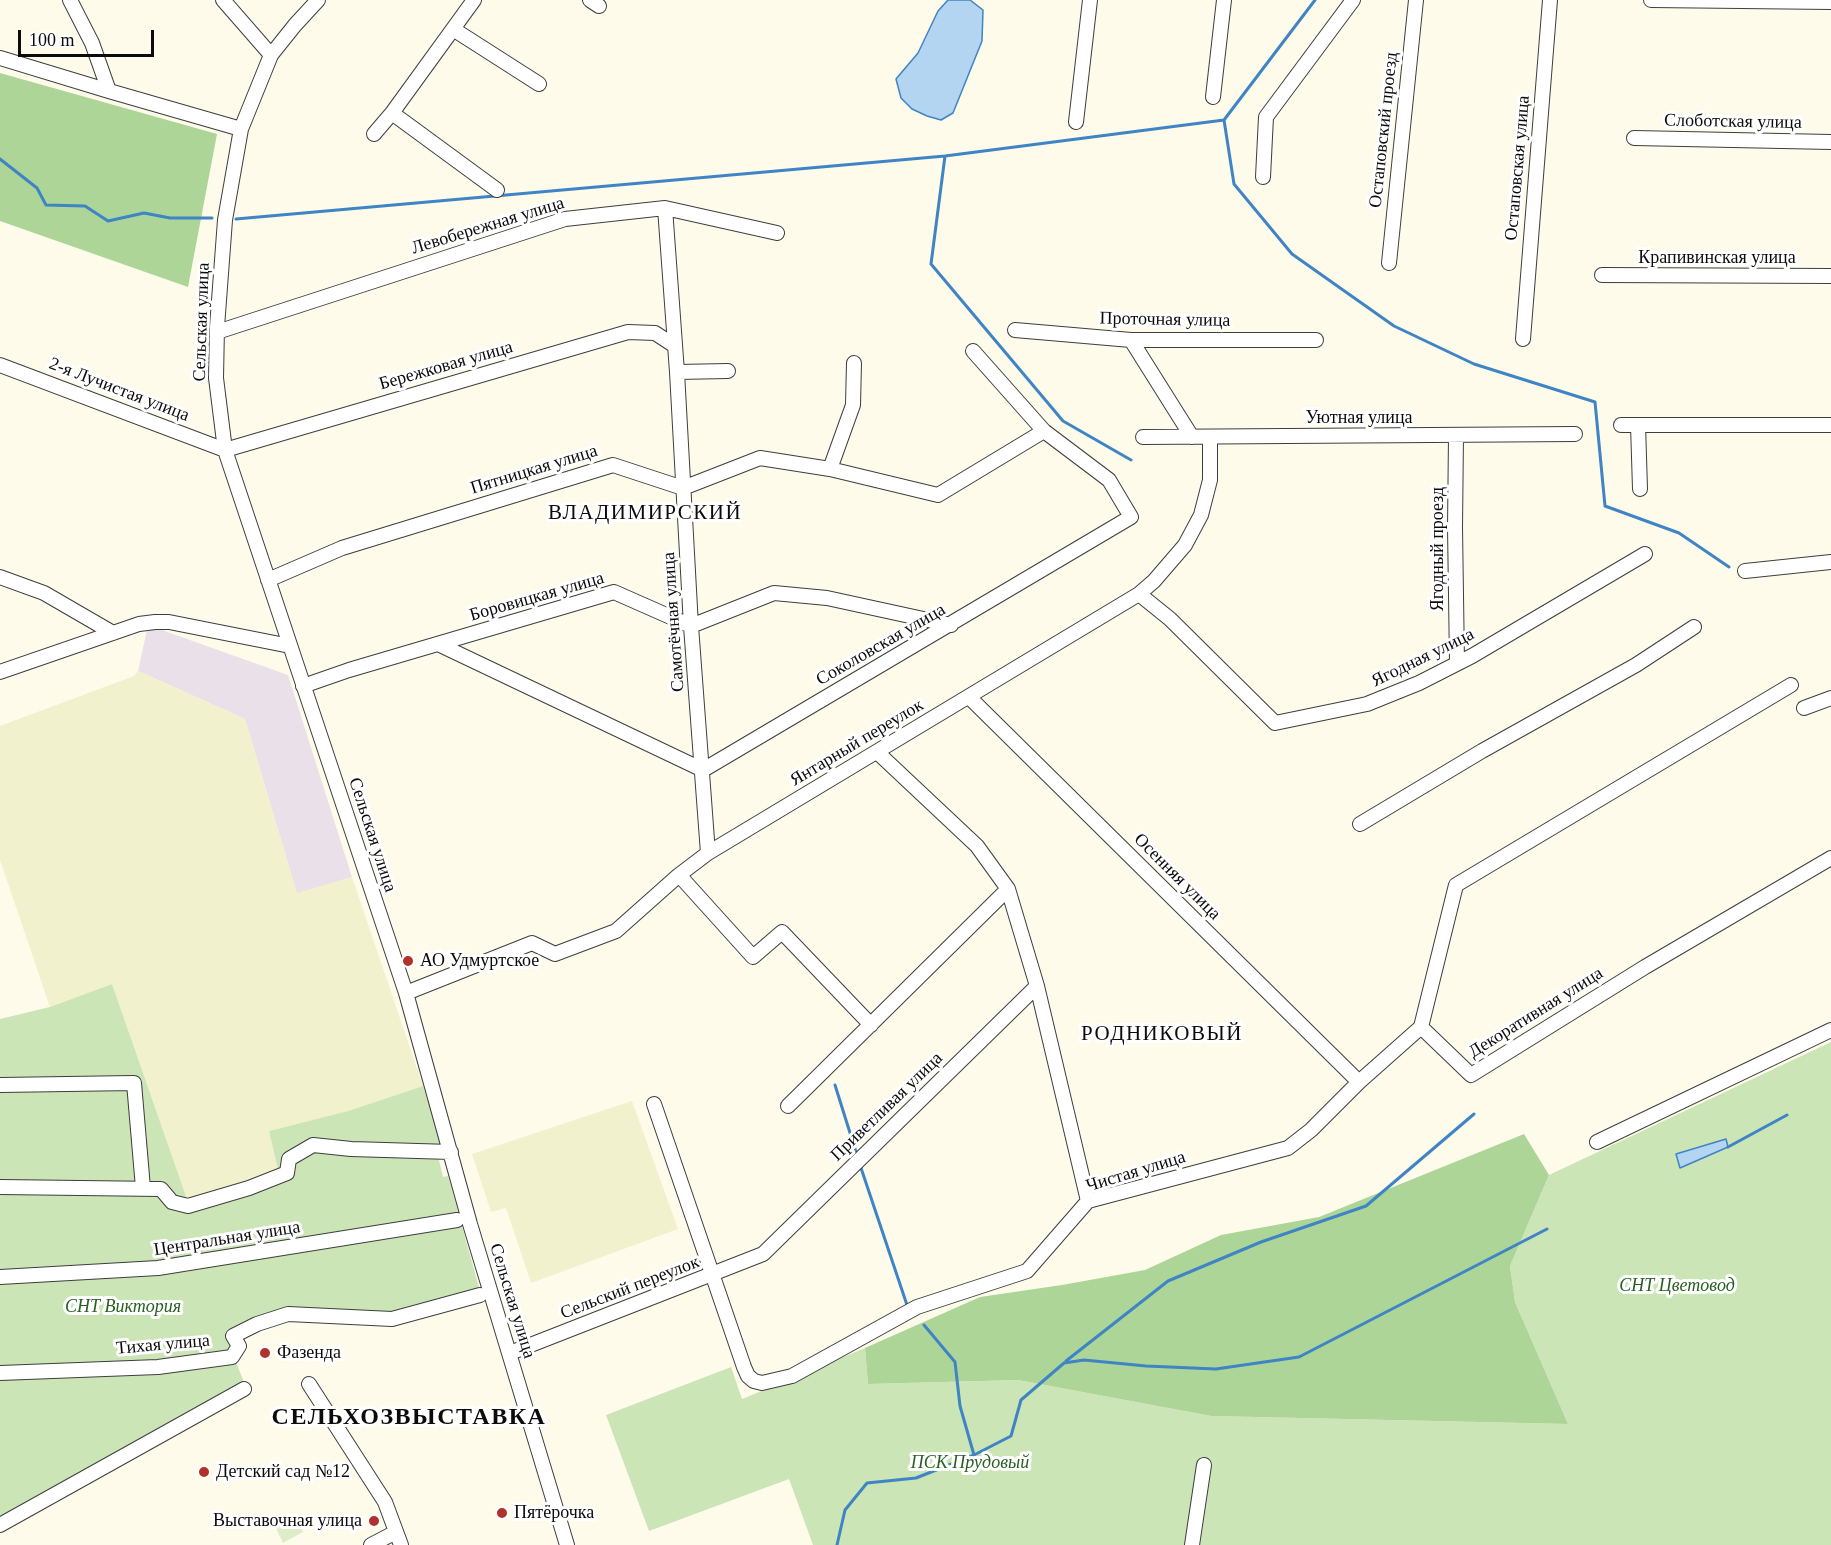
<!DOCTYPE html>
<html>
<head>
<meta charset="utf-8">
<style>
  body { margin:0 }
  #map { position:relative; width:1831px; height:1545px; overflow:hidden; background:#fefbeb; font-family:Georgia,serif }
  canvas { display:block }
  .scale { position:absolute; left:18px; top:30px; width:136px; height:27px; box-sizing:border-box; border:3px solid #0b0b0b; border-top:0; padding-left:8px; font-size:18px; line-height:21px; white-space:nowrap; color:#0b0b0b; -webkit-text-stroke:4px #fff; paint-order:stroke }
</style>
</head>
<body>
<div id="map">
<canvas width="1831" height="1545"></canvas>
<div class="scale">100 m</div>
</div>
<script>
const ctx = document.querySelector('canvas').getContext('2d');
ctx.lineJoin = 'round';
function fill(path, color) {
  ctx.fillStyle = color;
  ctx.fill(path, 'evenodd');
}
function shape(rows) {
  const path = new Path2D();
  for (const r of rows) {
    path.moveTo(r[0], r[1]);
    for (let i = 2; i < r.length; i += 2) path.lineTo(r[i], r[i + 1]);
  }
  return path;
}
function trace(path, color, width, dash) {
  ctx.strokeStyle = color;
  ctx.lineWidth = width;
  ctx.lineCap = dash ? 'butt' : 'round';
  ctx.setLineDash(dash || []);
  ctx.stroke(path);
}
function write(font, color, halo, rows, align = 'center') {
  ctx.font = font + ' Georgia,serif';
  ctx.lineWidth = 6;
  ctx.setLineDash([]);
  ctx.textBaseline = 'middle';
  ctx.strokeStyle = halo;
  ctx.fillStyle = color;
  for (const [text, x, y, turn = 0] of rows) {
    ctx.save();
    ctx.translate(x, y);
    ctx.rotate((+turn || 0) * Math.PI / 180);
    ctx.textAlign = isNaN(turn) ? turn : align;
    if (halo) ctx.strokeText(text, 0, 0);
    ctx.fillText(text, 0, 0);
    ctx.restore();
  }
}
const industrial = shape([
  [148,625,288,675,352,877,297,894,245,719,138,671]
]);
const farmland = shape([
  [138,671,245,719,297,893,352,877,423,1086,348,1111,269,1131,278,1170,188,1202,112,984,50,1007,0,860,0,726,134,676],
  [632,1101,678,1229,531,1283,506,1208,491,1212,472,1154]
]);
const green = shape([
  [112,984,188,1202,278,1170,269,1131,348,1111,423,1086,442,1146,436,1148,443,1177,448,1176,482,1298,392,1324,289,1320,253,1331,243,1342,235,1360,248,1392,0,1532,0,1019,50,1007],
  [1831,1042,1831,1545,813,1545,789,1479,649,1531,606,1415,731,1367,742,1399,865,1348,868,1384,1018,1380,1211,1416,1568,1424,1515,1302,1510,1266,1549,1175]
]);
const forest = shape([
  [0,73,217,134,188,287,0,221],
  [1524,1134,1549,1175,1510,1266,1515,1302,1568,1424,1211,1416,1018,1380,868,1384,865,1348,980,1297,1062,1285,1145,1270,1221,1235,1319,1217]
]);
const pitch = shape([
  [296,1518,303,1532,283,1543,276,1528]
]);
const water = shape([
  [948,0,970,0,983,10,982,41,953,113,941,120,927,116,912,109,901,98,896,79,918,53,938,11,948,0],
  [1726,1139,1728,1147,1680,1168,1676,1154,1726,1139]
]);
const stream = shape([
  [1224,120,1234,184,1292,254,1394,326,1474,364,1595,402,1605,506,1679,533,1729,567],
  [945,156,931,264,1063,421,1131,460],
  [0,159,37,188,46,205,85,206,108,221,144,213,170,218,212,218],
  [236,219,945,156,1224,120,1315,0],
  [835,1085,856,1152],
  [1728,1147,1787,1115],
  [860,1165,908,1308],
  [924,1325,955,1362,960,1406,974,1455],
  [1066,1361,1168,1281,1261,1242,1366,1206,1474,1114],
  [837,1545,845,1510,867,1483,916,1478,974,1455,1011,1436,1021,1400,1064,1363,1084,1360,1146,1366,1216,1369,1299,1357,1547,1229]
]);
const minor = shape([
  [70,0,92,43,109,91],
  [223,0,271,55],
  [318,0,295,25,271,55,241,129,225,220,217,327,216,378,225,450,406,993,470,1224,567,1545],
  [590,0,599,6],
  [1651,0,1831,2],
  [453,29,539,84],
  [0,58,109,91,241,129],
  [1213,97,1224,0],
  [392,113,497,190],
  [1076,122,1090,0],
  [374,134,392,113,474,0],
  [1634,138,1831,142],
  [1263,177,1266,117,1353,0],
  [665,208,677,372,691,626,708,853],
  [1389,263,1416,0],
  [1602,275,1831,276],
  [1015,330,1131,340,1316,340],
  [217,332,565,219,665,208,777,233],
  [1523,339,1550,0],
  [1131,340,1192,437],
  [0,365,225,450],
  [677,372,728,371],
  [1621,425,1831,425],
  [1638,425,1640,489],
  [1456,436,1455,527,1457,663],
  [1143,437,1575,434],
  [225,450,628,332,655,333,675,346],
  [830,469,853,405,854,363],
  [1745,571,1831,562],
  [0,577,44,593,113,633],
  [268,580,342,548,613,465,683,488,760,458,830,469,938,495,1044,431],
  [1139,594,1170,619,1275,723,1367,704,1419,683,1472,656,1645,554],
  [438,644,703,770,1131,517,1109,480,1044,431,973,351],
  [0,672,139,624,155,622,169,622,290,646],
  [303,686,349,670,614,592,691,626,774,593,827,598,951,625],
  [969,697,1359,1082],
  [1804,708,1831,698],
  [877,752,977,846,1008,889,1037,986,1088,1201],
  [1360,824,1482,751,1636,665,1694,627],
  [406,993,532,943,555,954,616,931,679,875],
  [871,1025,782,932,753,957,679,875,708,853,1139,594,1154,581,1185,545,1201,515,1210,480,1210,437],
  [1421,1027,1456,885,1791,685],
  [1421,1027,1471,1075,1645,967,1831,858],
  [0,1085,134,1083,143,1188],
  [654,1104,744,1367,748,1376,754,1381,762,1383,792,1376,917,1307,1027,1271,1088,1201,1288,1148,1311,1130,1359,1082,1421,1027],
  [788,1106,1008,889],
  [1597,1142,1831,1030],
  [0,1187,161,1189,172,1202,188,1206,249,1188,287,1173,289,1159,313,1145,351,1149,451,1152],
  [0,1277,158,1268,457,1220],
  [510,1353,763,1254,1037,986],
  [0,1373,158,1367,232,1357,239,1346,233,1336,257,1324,288,1314,392,1319,480,1295],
  [309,1384,385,1502,401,1545],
  [0,1525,244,1389],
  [371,1545,396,1532],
  [1192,1545,1204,1465]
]);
const markers = [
  [408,961,6,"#b1312d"],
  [265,1353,6,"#b1312d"],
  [204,1472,6,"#b1312d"],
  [502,1513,6,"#b1312d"],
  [374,1521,6,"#b1312d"]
];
const streetNames = [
  ["Слоботская улица",1733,122,1],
  ["Остаповский проезд",1384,130,-84],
  ["Остаповская улица",1518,168,-85],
  ["Левобережная улица",488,226,-17],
  ["Крапивинская улица",1717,258],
  ["Проточная улица",1165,320,1],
  ["Сельская улица",202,322,-88],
  ["Бережковая улица",446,366,-16],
  ["2-я Лучистая улица",119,390,21],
  ["Уютная улица",1359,418],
  ["Пятницкая улица",534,470,-17],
  ["Ягодный проезд",1438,549,-90],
  ["Боровицкая улица",537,597,-16],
  ["Самотёчная улица",674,622,-94],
  ["Соколовская улица",881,645,-30],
  ["Ягодная улица",1423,658,-26],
  ["Янтарный переулок",857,743,-31],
  ["Сельская улица",372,835,72],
  ["Осенняя улица",1177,877,45],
  ["Декоративная улица",1536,1013,-32],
  ["Приветливая улица",887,1107,-44],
  ["Чистая улица",1136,1172,-17],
  ["Центральная улица",227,1239,-9],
  ["Сельский переулок",630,1288,-21],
  ["Сельская улица",512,1301,73],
  ["Тихая улица",163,1345,-5]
];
const poiNames = [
  ["АО Удмуртское",420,961],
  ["Фазенда",277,1353],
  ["Детский сад №12",216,1472],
  ["Пятёрочка",514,1513],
  ["Выставочная улица",362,1521,"right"]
];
const parkNames = [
  ["СНТ Цветовод",1677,1286],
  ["СНТ Виктория",123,1307],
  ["ПСК Прудовый",970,1463]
];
const quarterNames = [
  ["ВЛАДИМИРСКИЙ",645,513],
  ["РОДНИКОВЫЙ",1162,1034]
];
const districtNames = [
  ["СЕЛЬХОЗВЫСТАВКА",409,1418]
];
fill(industrial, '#e9e0ea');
fill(farmland, '#f1f1cd');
fill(green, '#cbe5b7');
fill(forest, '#aed598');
fill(pitch, '#ddedc8');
fill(water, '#b3d5f2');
trace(water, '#3f84c4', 1.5);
trace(stream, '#3f84c4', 3);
trace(minor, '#3e3e3e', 16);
trace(minor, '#fff', 14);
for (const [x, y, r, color] of markers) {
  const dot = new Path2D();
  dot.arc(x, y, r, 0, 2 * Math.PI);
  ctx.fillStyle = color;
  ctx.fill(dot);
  trace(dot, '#fff', 2);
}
write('18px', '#0b0b0b', '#fff', streetNames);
write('18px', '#0b0b0b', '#fff', poiNames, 'left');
write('italic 18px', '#285e21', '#fff', parkNames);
ctx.letterSpacing = '1.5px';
write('21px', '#0b0b0b', '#fff', quarterNames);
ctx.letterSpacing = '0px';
ctx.letterSpacing = '1.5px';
write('bold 24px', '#0b0b0b', '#fff', districtNames);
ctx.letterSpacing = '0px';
</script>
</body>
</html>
